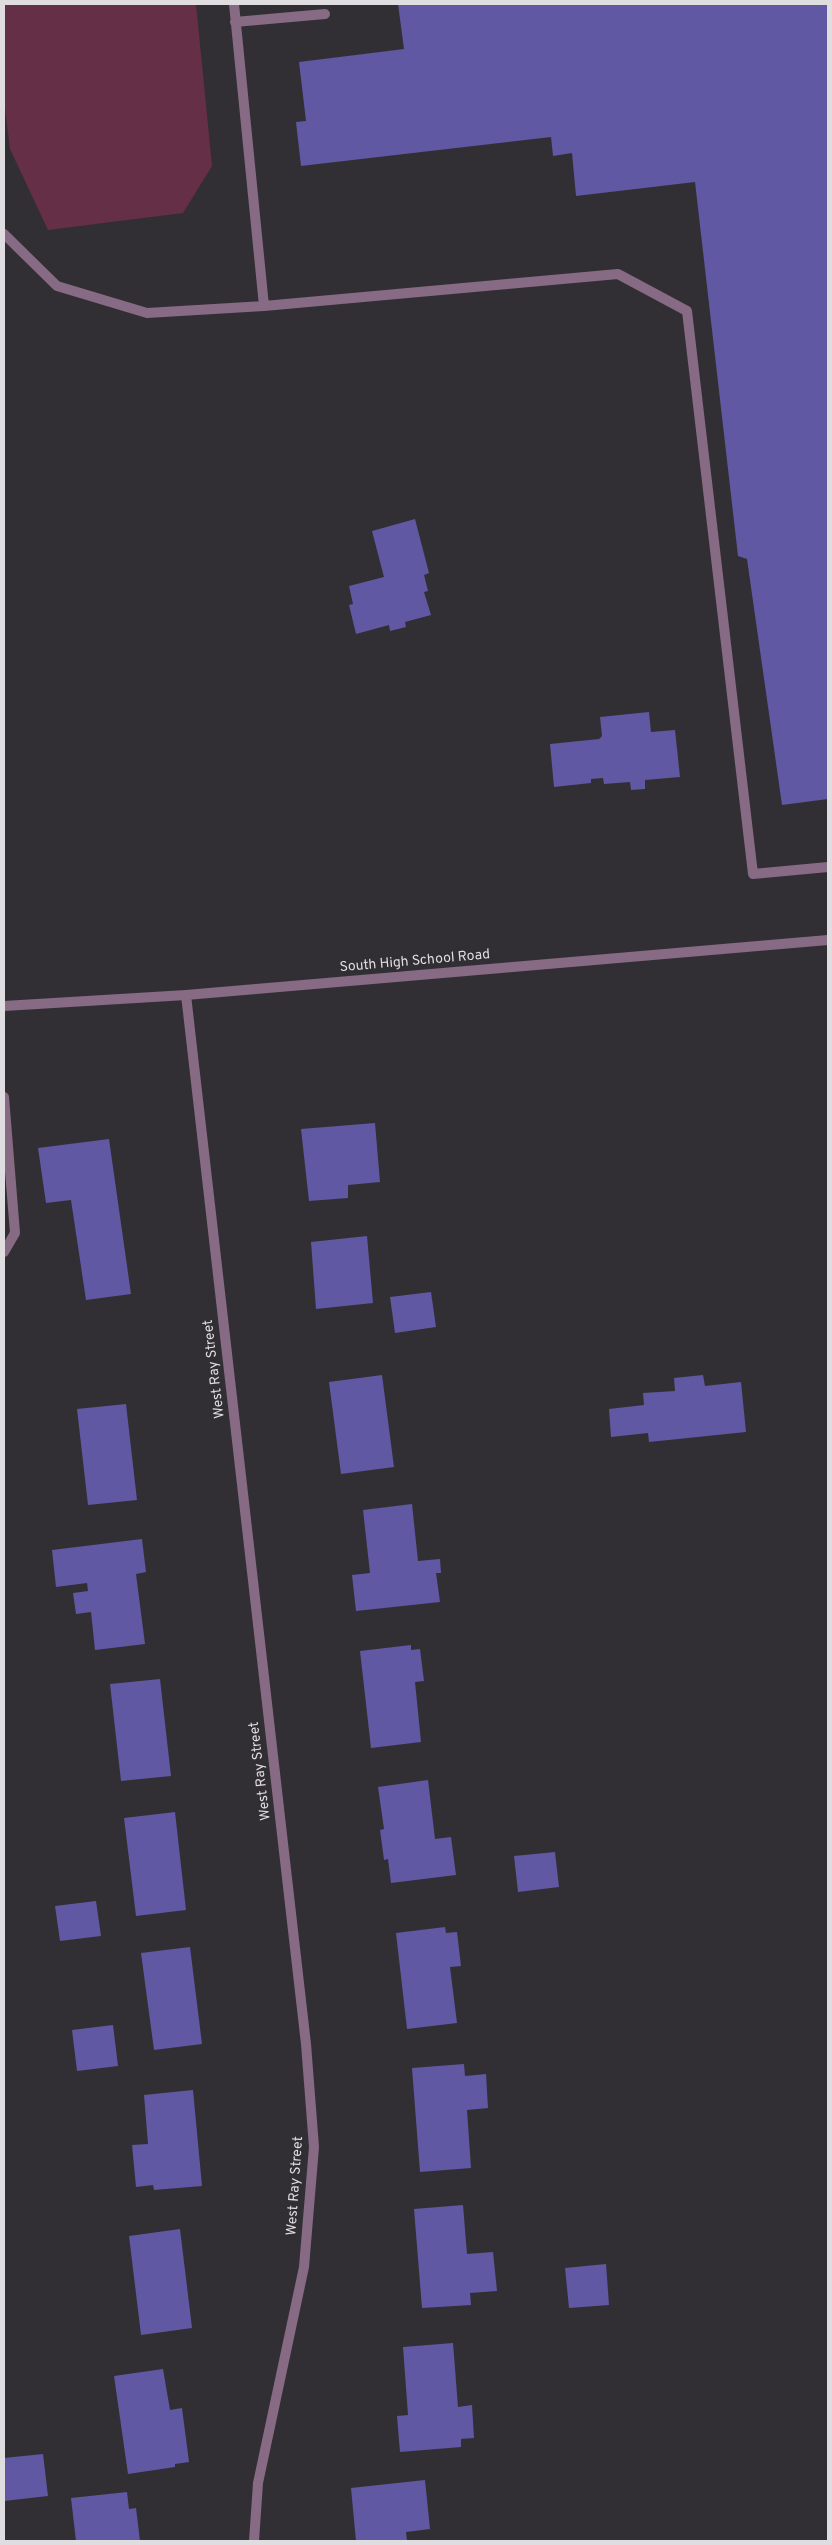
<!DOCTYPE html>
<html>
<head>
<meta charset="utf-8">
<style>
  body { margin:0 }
  #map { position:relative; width:832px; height:2545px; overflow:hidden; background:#312f33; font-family:Overpass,sans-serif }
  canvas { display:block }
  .frame { position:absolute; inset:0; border:5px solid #dfdde0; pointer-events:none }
</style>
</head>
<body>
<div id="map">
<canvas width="832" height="2545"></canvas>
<div class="frame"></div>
</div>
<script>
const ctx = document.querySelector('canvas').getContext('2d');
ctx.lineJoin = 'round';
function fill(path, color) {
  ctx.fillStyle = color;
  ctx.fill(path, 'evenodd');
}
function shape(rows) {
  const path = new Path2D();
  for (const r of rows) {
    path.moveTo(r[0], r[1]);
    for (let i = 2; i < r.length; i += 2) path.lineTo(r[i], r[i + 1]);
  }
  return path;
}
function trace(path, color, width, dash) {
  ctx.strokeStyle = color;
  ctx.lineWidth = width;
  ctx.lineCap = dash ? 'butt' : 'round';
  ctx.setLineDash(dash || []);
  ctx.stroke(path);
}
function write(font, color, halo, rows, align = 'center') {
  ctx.font = font + ' Overpass,sans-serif';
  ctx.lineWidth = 5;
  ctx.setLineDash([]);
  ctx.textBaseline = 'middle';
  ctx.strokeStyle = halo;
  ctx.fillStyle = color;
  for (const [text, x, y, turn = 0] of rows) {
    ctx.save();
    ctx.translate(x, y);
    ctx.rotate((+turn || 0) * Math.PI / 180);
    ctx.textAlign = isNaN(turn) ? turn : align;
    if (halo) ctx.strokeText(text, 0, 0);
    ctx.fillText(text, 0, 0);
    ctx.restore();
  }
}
const green = shape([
  [4,4,196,4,212,166,183,213,48,230,10,149,4,100]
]);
const building = shape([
  [398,4,828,4,828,799,782,805,747,559,738,556,695,182,576,196,572,153,553,156,551,137,301,166,296,122,306,121,299,62,404,49],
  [415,519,429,573,424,575,428,591,424,592,431,615,405,622,406,627,390,631,389,625,356,634,349,605,353,604,349,586,384,577,372,531],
  [649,712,651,732,675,730,680,777,645,780,645,789,631,790,630,782,604,784,603,778,591,779,591,783,554,787,550,744,599,739,602,736,600,717],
  [375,1123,380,1182,348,1185,348,1198,309,1201,301,1129],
  [109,1139,131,1294,86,1300,71,1200,46,1203,38,1148],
  [367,1236,373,1303,316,1309,311,1242],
  [431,1292,436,1327,395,1333,390,1297],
  [382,1375,394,1467,341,1474,329,1382],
  [703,1375,705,1386,741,1382,746,1432,649,1442,648,1433,611,1437,609,1409,644,1405,643,1393,675,1391,674,1378],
  [126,1404,137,1500,88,1505,77,1409],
  [412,1504,418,1561,440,1559,441,1573,436,1573,440,1602,356,1611,352,1575,370,1573,363,1510],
  [142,1539,146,1572,136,1574,145,1644,95,1650,91,1612,76,1614,73,1593,88,1591,87,1583,56,1587,52,1550],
  [411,1645,411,1650,420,1649,424,1681,415,1682,421,1742,371,1748,360,1651],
  [160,1679,171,1776,121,1781,110,1684],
  [428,1780,435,1839,451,1837,456,1875,391,1883,388,1859,384,1860,380,1830,384,1829,378,1787],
  [175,1812,186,1910,136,1916,124,1818],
  [555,1852,559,1887,518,1892,514,1856],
  [96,1901,101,1936,60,1941,55,1906],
  [445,1927,446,1933,457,1932,461,1966,450,1967,457,2023,407,2029,396,1933],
  [190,1947,202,2044,154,2050,141,1953],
  [113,2025,118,2066,77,2071,72,2030],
  [464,2064,465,2076,486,2074,488,2108,467,2110,471,2168,420,2172,412,2068],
  [193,2090,202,2186,154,2190,153,2185,136,2187,132,2145,148,2144,144,2095],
  [463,2205,467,2254,493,2252,497,2291,470,2293,471,2305,422,2308,414,2209],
  [180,2229,192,2328,141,2335,129,2236],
  [606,2264,609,2305,569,2308,565,2268],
  [453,2343,458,2407,472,2405,474,2438,461,2439,461,2447,400,2452,397,2416,408,2415,403,2347],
  [163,2369,170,2410,182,2408,189,2462,175,2464,175,2467,128,2474,114,2376],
  [43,2454,48,2496,4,2501,4,2458],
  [425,2480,430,2529,406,2532,407,2541,356,2541,351,2488],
  [127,2492,129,2509,136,2508,140,2541,76,2541,71,2498]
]);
const service = shape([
  [234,4,264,306],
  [235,22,325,14],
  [4,234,57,286,147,313,264,306,618,274,687,311,753,874,828,867],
  [4,1097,15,1233,4,1252]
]);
const minor = shape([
  [186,995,306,2044,314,2147,304,2267,258,2483,254,2541]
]);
const tertiary = shape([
  [4,1006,186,995,828,940]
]);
const streetNames = [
  ["South High School Road",415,962,-5],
  ["West Ray Street",215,1369,-97],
  ["West Ray Street",261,1771,-97],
  ["West Ray Street",296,2186,-86]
];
fill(green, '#662f48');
fill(building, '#6058a2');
trace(service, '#876a83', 10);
trace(minor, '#876a83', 10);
trace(tertiary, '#876a83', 10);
write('14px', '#dfdde0', '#312f33', streetNames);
</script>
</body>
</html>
